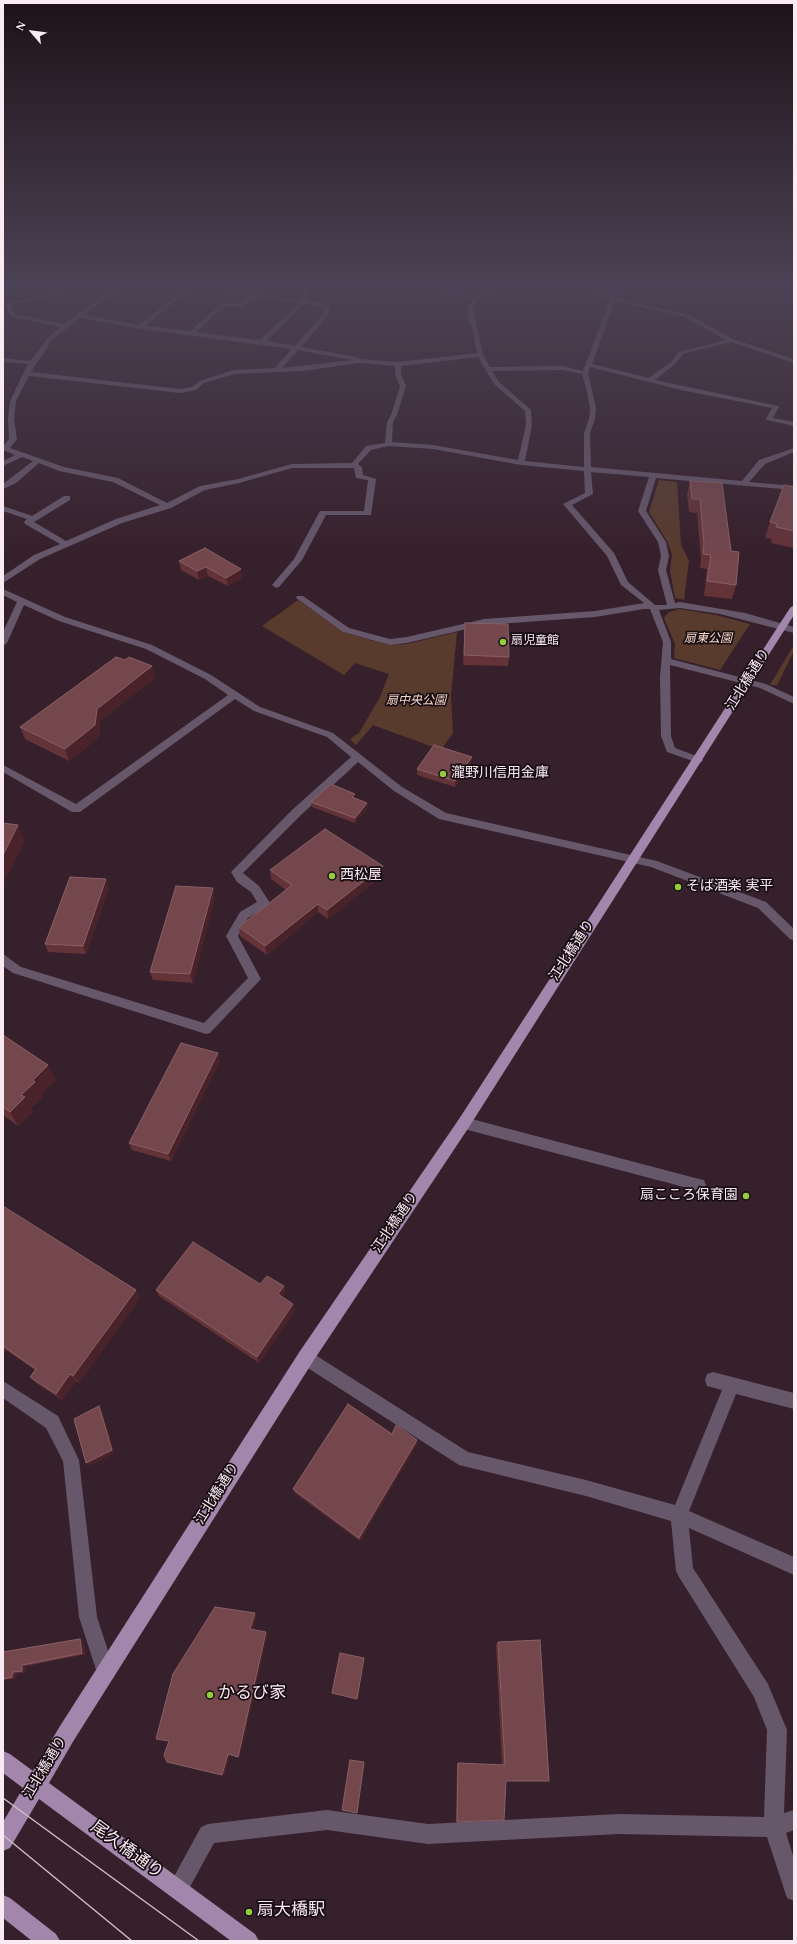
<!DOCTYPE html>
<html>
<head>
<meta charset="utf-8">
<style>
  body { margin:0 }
  #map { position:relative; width:797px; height:1944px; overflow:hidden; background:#36202b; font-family:Spectral,serif }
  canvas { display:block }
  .frame { position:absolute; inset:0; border:4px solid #faebf2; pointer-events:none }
  .north { position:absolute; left:12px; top:12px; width:40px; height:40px; -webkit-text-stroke:3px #170d12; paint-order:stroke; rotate:298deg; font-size:11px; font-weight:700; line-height:16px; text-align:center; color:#faebf2 }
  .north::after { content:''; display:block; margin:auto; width:14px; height:18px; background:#faebf2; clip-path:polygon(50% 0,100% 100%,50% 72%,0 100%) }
</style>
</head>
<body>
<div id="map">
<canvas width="797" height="1944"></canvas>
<div class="frame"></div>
<div class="north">N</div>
</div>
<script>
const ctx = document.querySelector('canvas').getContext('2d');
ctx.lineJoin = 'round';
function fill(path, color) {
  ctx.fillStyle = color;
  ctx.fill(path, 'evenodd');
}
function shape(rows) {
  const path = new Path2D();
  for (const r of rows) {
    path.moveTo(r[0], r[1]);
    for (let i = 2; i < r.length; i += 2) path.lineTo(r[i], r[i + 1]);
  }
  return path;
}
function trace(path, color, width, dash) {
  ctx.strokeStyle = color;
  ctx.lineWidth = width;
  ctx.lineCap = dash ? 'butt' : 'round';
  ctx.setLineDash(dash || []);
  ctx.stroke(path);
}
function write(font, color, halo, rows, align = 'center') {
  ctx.font = font + ' Spectral,"Noto Sans JP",serif';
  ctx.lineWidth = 3.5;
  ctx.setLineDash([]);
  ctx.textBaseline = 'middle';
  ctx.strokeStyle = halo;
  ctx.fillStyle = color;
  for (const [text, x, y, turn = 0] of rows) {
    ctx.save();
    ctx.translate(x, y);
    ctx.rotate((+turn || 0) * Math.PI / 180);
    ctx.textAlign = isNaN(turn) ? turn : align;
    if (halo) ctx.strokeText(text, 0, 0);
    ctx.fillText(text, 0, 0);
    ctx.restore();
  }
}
const green = shape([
  [659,480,677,482,681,545,689,561,684,600,675,598,670,571,672,554,667,541,649,512],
  [298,600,345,633,389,645,407,644,457,632,451,696,453,733,441,750,373,725,356,745,350,739,359,733,380,697,389,674,355,663,344,675,262,626],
  [679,609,716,615,750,624,720,670,674,658,675,644,664,618,669,612],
  [794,645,794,651,777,685,770,685]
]);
const minor = shape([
  [58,288,65,288,49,297,11,304,15,314,64,324,115,288,121,288,84,315,139,325,186,288,192,288,145,326,190,331,221,304,239,304,249,297,255,295,217,290,214,288,255,291,263,296,272,297,301,300,304,288,310,288,306,300,328,305,330,310,324,321,301,347,356,357,359,359,398,362,477,353,472,328,467,315,467,309,473,300,424,288,433,288,475,297,490,288,496,288,478,300,473,309,483,355,490,367,563,366,583,371,610,300,582,288,589,288,612,296,617,288,623,288,616,298,689,315,733,339,794,359,794,363,731,342,683,354,675,364,655,380,778,406,779,407,773,418,794,422,794,426,767,420,766,419,772,408,681,390,590,367,588,373,596,408,595,419,590,433,591,467,742,481,759,460,794,448,794,452,765,464,749,482,794,486,794,490,656,478,646,511,666,542,669,556,666,570,675,603,680,602,745,613,794,627,794,633,720,614,680,608,659,610,671,642,671,659,766,684,794,697,794,704,760,688,670,665,671,736,675,748,702,758,703,760,702,762,698,763,667,752,661,736,660,677,663,642,650,609,644,609,595,617,484,625,407,643,390,645,343,632,296,598,297,596,303,596,349,628,390,639,407,637,484,619,595,611,644,603,621,585,607,556,563,504,585,493,584,471,521,465,433,449,388,446,371,450,358,464,362,467,363,475,376,479,371,515,326,515,302,560,279,587,276,588,272,585,294,559,320,511,364,511,368,480,356,478,354,468,292,468,239,483,205,490,171,508,122,523,40,559,3,583,3,576,34,555,60,544,25,524,24,522,27,519,3,511,3,506,32,516,64,496,70,496,70,500,34,522,66,541,116,519,160,505,113,482,59,471,39,463,16,483,3,489,3,484,33,461,22,457,3,466,3,461,15,455,3,450,3,446,9,439,8,419,10,401,28,364,3,362,3,358,30,361,48,338,60,327,10,316,5,303,45,295,58,288],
  [258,298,299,303,260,340,196,332,224,307,242,307,253,299,258,298],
  [615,301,685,317,726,340,679,352,671,362,649,378,592,364,615,301],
  [305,303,323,307,324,310,319,319,295,346,266,341,305,303],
  [80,318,140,329,292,349,275,368,234,370,200,381,192,387,180,389,31,372,52,340,80,318],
  [298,350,352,360,282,368,298,350],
  [478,357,494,384,525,411,526,425,518,460,433,445,392,442,393,422,397,415,406,386,401,374,401,366,478,357],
  [360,363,395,366,395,374,400,386,391,415,387,422,385,443,366,446,352,463,292,464,238,479,200,486,167,503,118,478,64,467,10,448,17,439,14,419,16,401,29,376,180,393,196,390,204,383,235,374,302,371,360,363],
  [563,370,582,374,586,388,590,408,589,419,584,433,584,467,525,461,532,425,531,410,499,382,492,371,563,370],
  [591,472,649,477,638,511,658,542,661,556,658,570,667,605,655,605,628,582,614,553,572,505,593,494,591,472],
  [3,589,65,617,152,645,211,675,260,707,333,733,402,787,446,813,657,861,766,902,794,929,794,940,790,939,758,908,651,867,439,819,394,791,358,762,300,816,243,873,259,886,270,903,268,906,248,918,238,936,261,979,210,1033,206,1034,13,973,3,966,3,954,21,967,204,1023,248,978,226,936,240,912,257,902,251,892,237,882,231,872,292,810,351,757,327,737,254,711,235,699,80,812,72,812,3,772,3,765,76,804,228,695,205,679,146,649,59,621,24,605,7,643,3,646,3,632,17,602,3,595,3,589],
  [464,1117,699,1179,704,1180,706,1185,704,1190,699,1191,464,1129,459,1127,457,1123,459,1119,464,1117],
  [306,1349,468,1452,586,1480,675,1505,722,1390,707,1386,705,1380,707,1374,713,1372,794,1393,794,1409,736,1394,689,1511,794,1557,794,1575,689,1528,693,1568,768,1684,787,1730,784,1813,794,1810,794,1830,786,1833,794,1859,794,1901,787,1898,767,1837,619,1834,428,1844,327,1830,214,1843,185,1896,178,1899,171,1896,168,1889,171,1882,201,1827,208,1824,327,1810,428,1824,619,1814,764,1817,767,1730,754,1697,679,1577,676,1571,671,1521,586,1496,459,1465,300,1363,298,1357,300,1351,306,1349],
  [3,1381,58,1416,79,1460,97,1617,115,1672,113,1679,106,1681,99,1679,79,1617,63,1461,46,1428,3,1398,3,1381]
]);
const major = shape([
  [794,605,794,615,469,1127,312,1363,74,1740,49,1783,255,1934,259,1941,231,1941,39,1799,10,1848,3,1851,3,1822,23,1788,3,1773,3,1751,10,1754,33,1771,60,1726,300,1351,459,1119,790,608,794,605],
  [3,1895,10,1898,56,1934,60,1941,32,1941,3,1918,3,1895]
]);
const tram = shape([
  [3,1798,199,1941],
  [3,1835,132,1941]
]);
const wall = shape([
  [690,481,722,483,736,585,732,599,704,596,707,569,700,568,701,558,697,513,689,512,687,495],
  [794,487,794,548,771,543,772,539,765,538,770,522],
  [205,548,242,578,228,586,208,576,199,580,181,570,179,561],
  [465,623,509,657,508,666,463,665],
  [125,660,152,666,155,678,100,721,99,737,69,761,25,739,20,727],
  [471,763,455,787,417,775,417,769],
  [355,798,367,808,355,823,312,807,311,802],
  [383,866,383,875,328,919,318,912,267,955,240,936,239,927,286,890,271,879,270,870],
  [109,888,86,954,48,952,45,944],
  [215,897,193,983,153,980,150,972],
  [3,1035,56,1080,41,1094,43,1096,31,1108,33,1112,18,1126,3,1115],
  [220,1061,171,1161,132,1150,129,1143],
  [3,1206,140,1298,79,1383,76,1381,62,1400,36,1383,30,1377,35,1370,3,1348],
  [260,1284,284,1286,285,1293,282,1297,293,1304,295,1310,259,1363,159,1296,156,1290],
  [392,1434,417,1444,360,1541,295,1493,293,1489],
  [80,1639,83,1641,86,1654,26,1666,26,1672,17,1673,16,1678,3,1680,3,1652],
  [498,1642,506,1781,457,1822,456,1821,457,1763,502,1765,496,1645]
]);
const shadedWall = shape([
  [206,567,208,576,199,580,197,571],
  [241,569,242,578,228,586,226,578],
  [152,666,155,678,100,721,99,737,69,761,65,749,97,709],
  [472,757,471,763,455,787,455,781],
  [355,794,355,799,352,797],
  [367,803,367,808,355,823,355,818],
  [18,825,25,841,3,885,3,855],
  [383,866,383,875,328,919,327,910],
  [106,879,109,888,86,954,83,946],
  [213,888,215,897,193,983,190,974],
  [318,904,318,912,267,955,265,946],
  [218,1053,220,1061,171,1161,168,1154],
  [48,1065,56,1080,41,1094,43,1096,31,1108,33,1112,18,1126,10,1112,21,1095,33,1080],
  [284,1286,285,1293,280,1301,278,1294],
  [136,1290,140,1298,79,1383,73,1376],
  [293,1304,295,1310,259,1363,257,1357],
  [70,1374,76,1381,62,1400,56,1394],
  [99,1406,102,1410,115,1453,90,1466,86,1463],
  [417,1440,417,1444,360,1541,359,1538],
  [255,1613,257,1616,253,1631,250,1629],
  [266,1632,268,1634,240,1757,238,1757],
  [80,1639,83,1641,86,1654,82,1653],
  [22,1665,26,1666,26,1672,22,1671],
  [13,1672,17,1673,16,1678,12,1677],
  [228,1754,231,1754,225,1774,222,1775]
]);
const building = shape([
  [690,481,722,483,731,551,739,552,736,585,707,581,711,555,703,554,704,544,700,499,692,499,690,481],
  [784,485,794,487,794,531,776,527,777,524,770,522,784,485],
  [205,548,241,569,226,578,206,567,197,571,179,561,205,548],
  [465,623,508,624,509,657,464,655,465,623],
  [116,657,125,660,129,657,152,666,97,709,95,725,65,749,20,727,116,657],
  [434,745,472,757,455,781,417,769,434,745],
  [331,784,355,794,352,797,367,803,355,818,311,802,331,784],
  [3,823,18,825,3,855,3,823],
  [325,829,383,866,327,910,318,904,265,946,239,927,292,885,270,870,325,829],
  [70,877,106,879,83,946,45,944,70,877],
  [176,886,213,888,190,974,150,972,176,886],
  [3,1035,48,1065,33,1080,35,1082,21,1095,25,1097,10,1112,3,1107,3,1035],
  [181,1043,218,1053,168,1154,129,1143,181,1043],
  [3,1206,136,1290,73,1376,70,1374,56,1394,30,1377,36,1369,3,1346,3,1206],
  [193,1242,260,1284,267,1276,284,1286,278,1294,293,1304,257,1357,156,1290,193,1242],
  [348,1404,392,1434,396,1425,417,1440,359,1538,293,1489,348,1404],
  [99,1406,112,1450,86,1463,74,1419,99,1406],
  [215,1607,255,1613,250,1629,266,1632,238,1757,228,1754,222,1775,167,1762,164,1755,169,1741,156,1739,173,1674,215,1607],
  [80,1639,82,1653,22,1665,22,1671,13,1672,12,1677,3,1679,3,1652,80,1639],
  [540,1640,549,1781,506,1781,504,1820,457,1822,458,1763,505,1765,498,1642,540,1640],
  [340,1653,364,1658,357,1699,332,1693,340,1653],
  [350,1760,364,1762,357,1813,342,1810,350,1760]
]);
const markers = [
  [503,642,4,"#94cc3c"],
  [443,774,4,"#94cc3c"],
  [332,876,4,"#94cc3c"],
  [678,887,4,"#94cc3c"],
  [746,1196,4,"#94cc3c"],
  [210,1695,4,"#94cc3c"],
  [249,1912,4,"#94cc3c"]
];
const farParknames = [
  ["扇東公園",708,640],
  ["扇中央公園",416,702]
];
const farPoinames = [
  ["扇児童館",511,642]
];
const streetNames = [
  ["江北橋通り",749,680,-58],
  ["江北橋通り",573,951,-57],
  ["江北橋通り",396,1223,-56],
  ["江北橋通り",218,1494,-58],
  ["江北橋通り",46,1768,-59]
];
const poiNames = [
  ["瀧野川信用金庫",451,774],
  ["西松屋",340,876],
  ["そば酒楽 実平",686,887],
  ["扇こころ保育園",738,1196,"right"]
];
const nearPoinames = [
  ["かるび家",218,1695],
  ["扇大橋駅",257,1912]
];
const nearStreetnames = [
  ["尾久橋通り",126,1851,36]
];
fill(green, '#593b2e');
fill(minor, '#66576a');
fill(major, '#a386ab');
trace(tram, '#cebdc5', 1.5);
fill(wall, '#633338');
fill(shadedWall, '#4a232a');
fill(building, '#74474c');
trace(building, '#896066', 1);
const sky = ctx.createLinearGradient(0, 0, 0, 560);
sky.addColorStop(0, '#1e1218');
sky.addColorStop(0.51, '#4c4255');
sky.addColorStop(1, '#4c425500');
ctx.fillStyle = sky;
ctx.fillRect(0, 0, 797, 560);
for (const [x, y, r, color] of markers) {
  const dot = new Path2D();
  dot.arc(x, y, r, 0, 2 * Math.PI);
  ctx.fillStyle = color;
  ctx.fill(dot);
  trace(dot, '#170d12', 1.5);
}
write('italic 12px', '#f9d8ca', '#170d12', farParknames);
write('12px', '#faebf2', '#170d12', farPoinames, 'left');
write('14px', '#faebf2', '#170d12', streetNames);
write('14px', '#faebf2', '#170d12', poiNames, 'left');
write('17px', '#faebf2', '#170d12', nearPoinames, 'left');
write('17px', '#faebf2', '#170d12', nearStreetnames);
</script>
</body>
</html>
